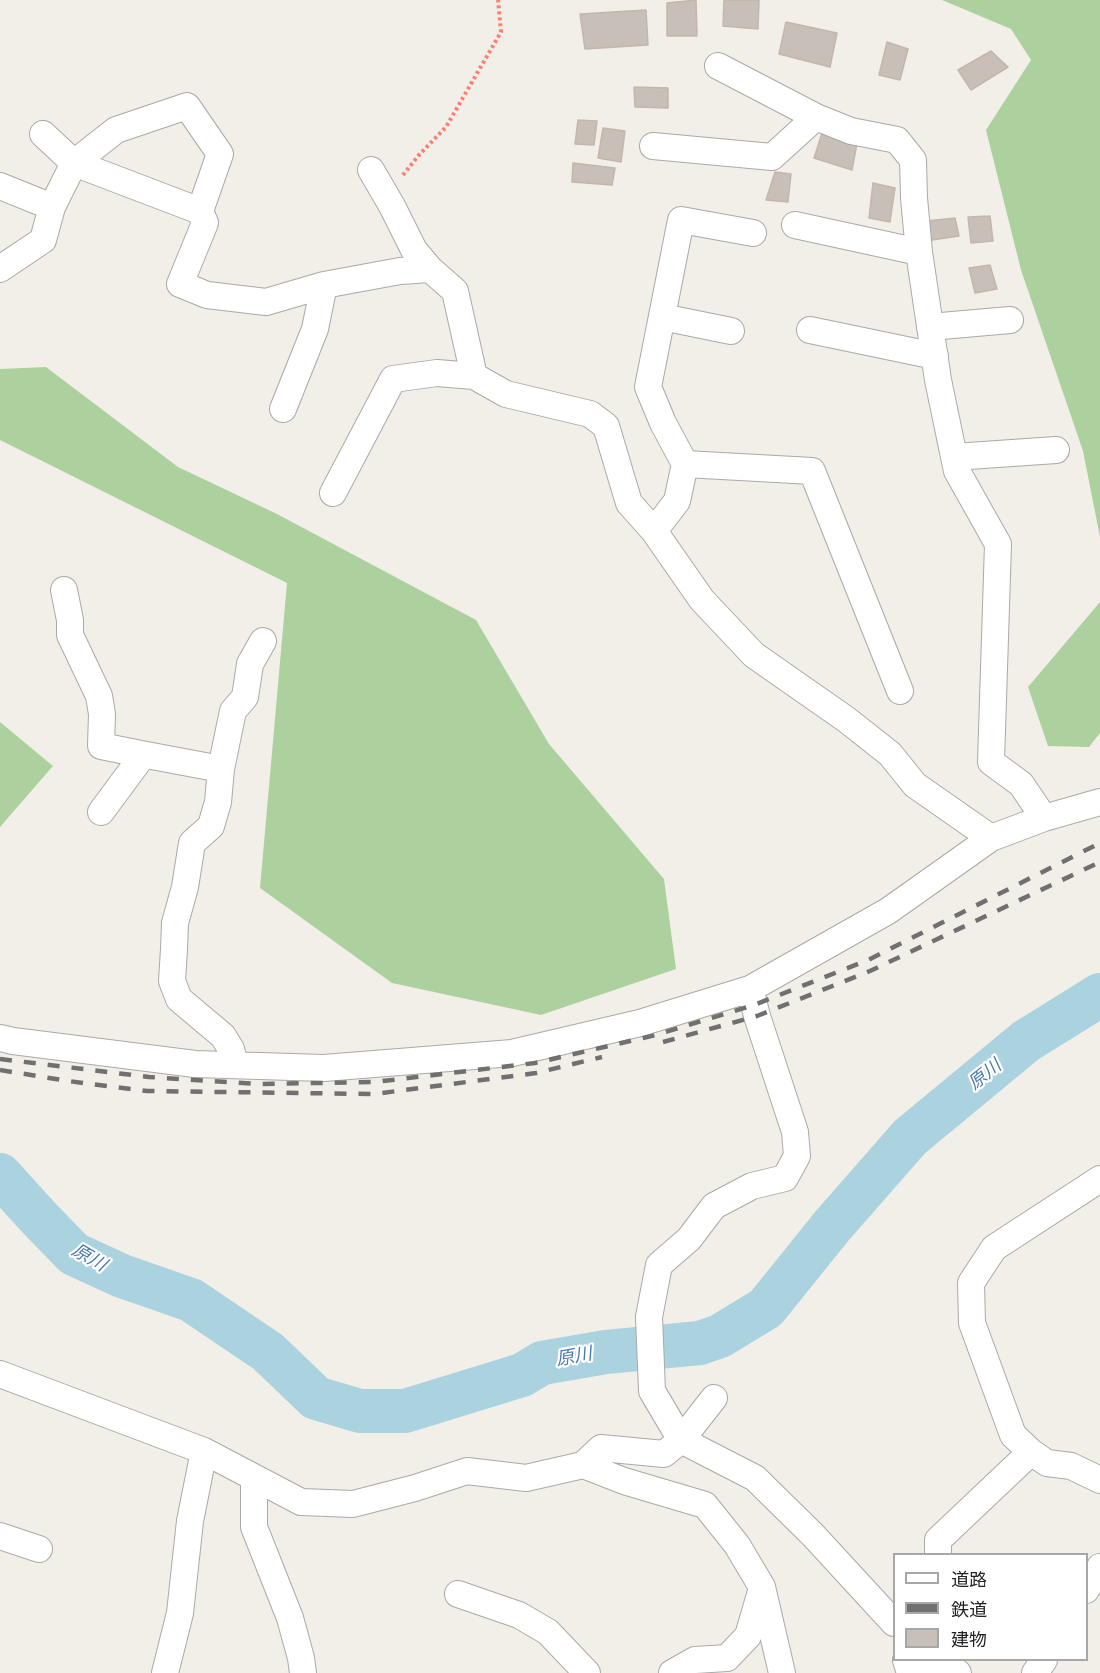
<!DOCTYPE html>
<html>
<head>
<meta charset="utf-8">
<style>
  body { margin:0 }
  #map { position:relative; width:1100px; height:1673px; overflow:hidden; background:#f2efe9; font-family:Rubik,"Noto Sans JP",sans-serif }
  canvas { display:block }
  .legend { position:absolute; left:893px; top:1553px; width:195px; height:108px; box-sizing:border-box; background:#fff; border:2px solid #a7a7a7; margin:0; padding:8px 10px; list-style:none; font-size:18px; color:#222 }
  .legend li { display:flex; align-items:center; gap:12px; height:30px }
  .legend b { width:30px; border:2px solid #a7a7a7 }
</style>
</head>
<body>
<div id="map">
<canvas width="1100" height="1673"></canvas>
<ul class="legend">
<li><b style="height:8px;background:#fff"></b>道路</li>
<li><b style="height:8px;background:#707070"></b>鉄道</li>
<li><b style="height:16px;background:#c7bfb8"></b>建物</li>
</ul>
</div>
<script>
const ctx = document.querySelector('canvas').getContext('2d');
ctx.lineJoin = 'round';
function fill(path, color) {
  ctx.fillStyle = color;
  ctx.fill(path, 'evenodd');
}
function shape(rows) {
  const path = new Path2D();
  for (const r of rows) {
    path.moveTo(r[0], r[1]);
    for (let i = 2; i < r.length; i += 2) path.lineTo(r[i], r[i + 1]);
  }
  return path;
}
function trace(path, color, width, dash) {
  ctx.strokeStyle = color;
  ctx.lineWidth = width;
  ctx.lineCap = dash ? 'butt' : 'round';
  ctx.setLineDash(dash || []);
  ctx.stroke(path);
}
function write(font, color, halo, rows, align = 'center') {
  ctx.font = font + ' Rubik,"Noto Sans JP",sans-serif';
  ctx.lineWidth = 4.5;
  ctx.setLineDash([]);
  ctx.textBaseline = 'middle';
  ctx.strokeStyle = halo;
  ctx.fillStyle = color;
  for (const [text, x, y, turn = 0] of rows) {
    ctx.save();
    ctx.translate(x, y);
    ctx.rotate((+turn || 0) * Math.PI / 180);
    ctx.textAlign = isNaN(turn) ? turn : align;
    if (halo) ctx.strokeText(text, 0, 0);
    ctx.fillText(text, 0, 0);
    ctx.restore();
  }
}
const forest = shape([
  [942,0,1100,0,1100,537,1083,451,1021,270,986,130,1031,60,1011,29],
  [46,367,178,467,277,514,476,620,549,744,664,879,676,969,541,1015,392,983,260,888,287,583,0,440,0,369],
  [1100,602,1100,733,1089,747,1048,746,1028,687],
  [0,722,53,766,0,827]
]);
const river = shape([
  [0,1175,40,1219,74,1254,122,1276,191,1300,268,1352,316,1398,360,1411,405,1411,522,1375,542,1363,606,1352,700,1343,720,1336,766,1308,832,1226,910,1137,1026,1041,1100,995]
]);
const building = shape([
  [696,0,697,36,667,36,667,3,696,0],
  [724,0,759,0,758,29,723,26,724,0],
  [646,10,648,45,585,49,580,14,646,10],
  [786,22,837,33,830,67,779,54,786,22],
  [887,42,908,49,900,80,879,75,887,42],
  [991,51,1008,67,971,90,958,70,991,51],
  [634,87,668,88,668,108,635,107,634,87],
  [578,120,597,121,594,145,575,144,578,120],
  [603,128,625,131,621,162,598,158,603,128],
  [823,130,858,138,852,170,814,158,823,130],
  [573,163,615,168,612,185,572,182,573,163],
  [775,172,791,174,788,202,766,200,775,172],
  [873,183,895,188,890,222,869,218,873,183],
  [990,216,993,241,971,243,968,217,990,216],
  [955,218,959,236,932,240,927,221,955,218],
  [990,265,997,289,975,293,969,268,990,265]
]);
const path = shape([
  [403,175,419,155,446,127,501,32,498,0]
]);
const minor = shape([
  [718,66,816,117,851,131,897,140,913,160,914,198,919,252,938,380,957,471,998,544,991,762,1021,784,1044,818],
  [43,134,74,163,116,130,187,106,220,154,200,211],
  [653,146,772,157,816,117],
  [371,170,392,206,414,250,430,269],
  [0,186,52,207,74,163,200,211,205,223,180,284,207,295,266,302,324,285],
  [795,225,919,252],
  [0,269,43,240,52,207],
  [662,317,731,331],
  [930,327,1010,320],
  [810,330,935,356],
  [283,409,315,329,324,285,400,271,430,269,455,291,474,376],
  [954,457,1056,450],
  [685,464,812,471,900,691],
  [333,493,393,379,437,373,474,376,506,394,590,414,606,426,629,503,654,531,702,600,754,655,847,720,890,754,915,785,991,838],
  [654,531,677,501,685,464,663,423,648,387,681,220,753,233],
  [64,590,70,620,70,635,99,696,102,714,101,746,141,754],
  [101,812,138,762,141,754,221,769],
  [0,1038,13,1041,195,1064,324,1068,512,1053,640,1023,750,989,888,911,991,838,1044,818,1100,802],
  [235,1065,231,1049,223,1036,179,999,172,981,174,949,175,923,185,887,192,843,211,826,218,802,221,769,233,711,245,697,250,664,263,641],
  [0,1374,204,1451,301,1502,353,1504,415,1488,467,1471,526,1478,583,1465,624,1481,705,1505,737,1545,762,1587,782,1673],
  [714,1398,681,1440,755,1478,813,1535,894,1623],
  [1031,1452,1013,1435,972,1323,971,1283,994,1248,1100,1179],
  [583,1465,601,1448,664,1454,681,1440,652,1391,649,1317,659,1265,689,1239,714,1206,752,1186,785,1178,797,1156,795,1132,757,1016,750,989],
  [254,1478,254,1527,290,1618,301,1658,303,1673],
  [0,1536,39,1549],
  [938,1554,938,1540,1031,1452,1047,1463,1071,1466,1100,1480],
  [1086,1590,1100,1567],
  [458,1594,519,1615,548,1632,587,1673],
  [906,1660,908,1667,958,1673],
  [165,1673,180,1613,190,1521,204,1451],
  [672,1673,695,1660,727,1658,748,1636,762,1588],
  [1035,1673,1044,1660]
]);
const rail = shape([
  [663,1042,757,1016,870,971,1100,862],
  [0,1059,149,1077,258,1084,375,1082,535,1063,656,1035,754,1005,868,960,1100,843],
  [0,1070,68,1081,147,1091,374,1094,536,1073,602,1057]
]);
const waterNames = [
  ["原川",985,1075,-39],
  ["原川",89,1258,30],
  ["原川",574,1357,-10]
];
fill(forest, '#add19e');
trace(river, '#aad3df', 44);
fill(building, '#c7bfb8');
trace(building, '#c4b6ab', 1.5);
trace(minor, '#a9a9a9', 28);
trace(path, '#fa8072', 4, [3, 3]);
trace(minor, '#fff', 26);
trace(rail, '#707070', 4.5, [12, 12]);
write('italic 18px', '#4a7aab', '#fff', waterNames);
</script>
</body>
</html>
